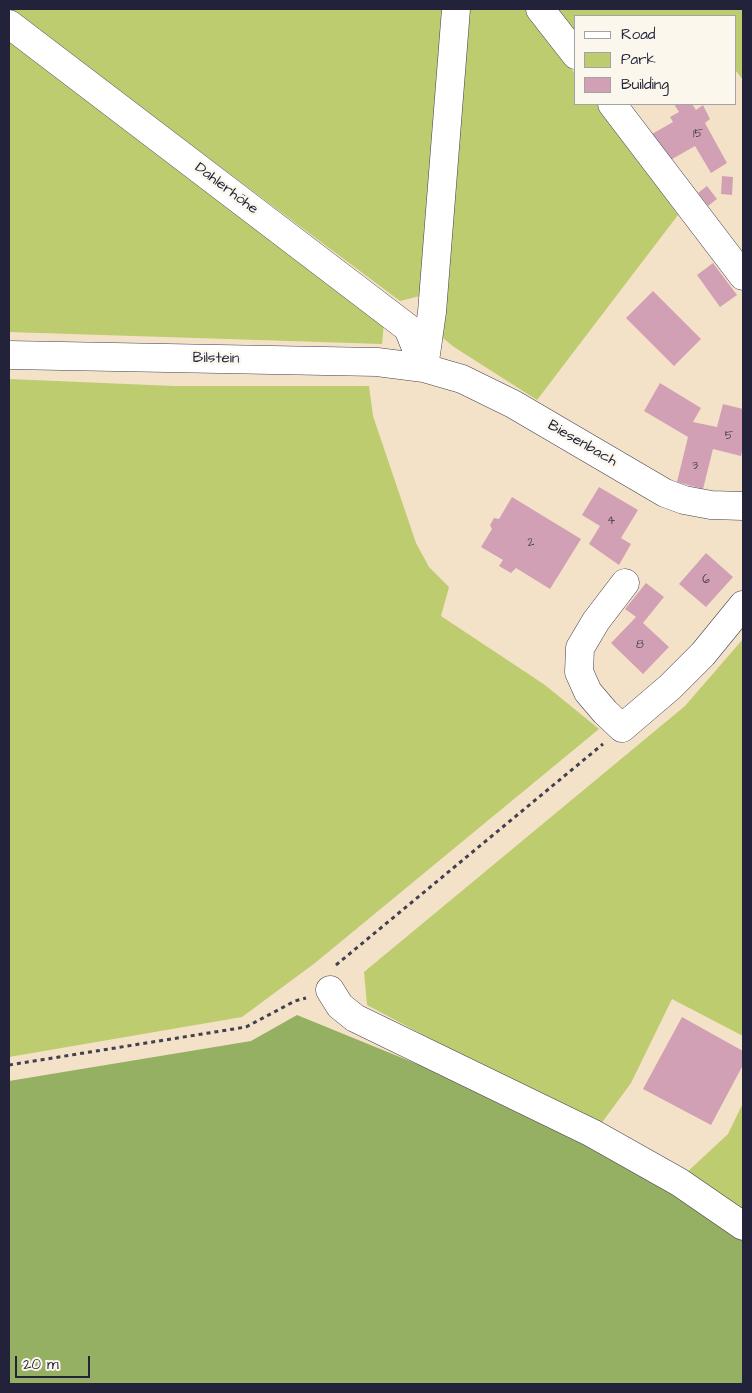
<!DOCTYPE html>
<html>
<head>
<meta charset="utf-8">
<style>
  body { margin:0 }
  #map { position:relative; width:752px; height:1393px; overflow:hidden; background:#f4e2c8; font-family:"Architects Daughter",sans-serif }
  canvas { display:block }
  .frame { position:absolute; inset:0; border:10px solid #22223b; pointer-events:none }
  .legend { position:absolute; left:574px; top:15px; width:162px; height:90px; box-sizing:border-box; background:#fbf7ec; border:1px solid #a4a2a5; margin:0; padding:6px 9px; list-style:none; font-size:15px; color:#22223b }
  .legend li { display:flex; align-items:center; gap:10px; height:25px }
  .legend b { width:25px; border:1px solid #a4a2a5 }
  .scale { position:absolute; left:15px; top:1356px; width:75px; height:22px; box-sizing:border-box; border:2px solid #22223b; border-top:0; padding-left:6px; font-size:15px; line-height:18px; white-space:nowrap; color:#22223b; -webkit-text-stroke:4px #fbf7ec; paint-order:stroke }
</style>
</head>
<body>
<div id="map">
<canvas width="752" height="1393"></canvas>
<div class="frame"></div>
<ul class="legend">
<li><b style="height:6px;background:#fff"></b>Road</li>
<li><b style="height:14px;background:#bccc6f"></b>Park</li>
<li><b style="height:14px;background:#d2a0b4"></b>Building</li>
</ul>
<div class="scale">20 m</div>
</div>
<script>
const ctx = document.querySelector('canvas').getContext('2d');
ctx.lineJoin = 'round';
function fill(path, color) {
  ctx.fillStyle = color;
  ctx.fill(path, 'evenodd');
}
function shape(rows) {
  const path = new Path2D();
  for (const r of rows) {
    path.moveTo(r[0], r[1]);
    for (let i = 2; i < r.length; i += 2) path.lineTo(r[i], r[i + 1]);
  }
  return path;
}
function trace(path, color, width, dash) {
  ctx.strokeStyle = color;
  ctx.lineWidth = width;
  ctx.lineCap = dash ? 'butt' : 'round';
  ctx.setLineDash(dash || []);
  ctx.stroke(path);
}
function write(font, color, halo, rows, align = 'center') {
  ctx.font = font + ' "Architects Daughter",sans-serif';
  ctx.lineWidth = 5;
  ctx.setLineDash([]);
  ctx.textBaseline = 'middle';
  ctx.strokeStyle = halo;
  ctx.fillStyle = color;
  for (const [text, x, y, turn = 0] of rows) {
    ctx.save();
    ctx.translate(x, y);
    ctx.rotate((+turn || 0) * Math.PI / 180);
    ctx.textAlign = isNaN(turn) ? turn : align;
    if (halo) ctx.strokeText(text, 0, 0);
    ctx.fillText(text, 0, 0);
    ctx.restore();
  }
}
const green = shape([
  [9,9,446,9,424,295,400,301],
  [468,9,528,9,576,75,576,104,597,104,678,215,537,400,454,347,439,335],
  [558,9,743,9,743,80,736,71,736,16,576,16,576,34],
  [9,38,384,323,382,344,9,332],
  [9,379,174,386,369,386,373,416,416,543,429,567,449,587,441,616,545,685,599,729,315,963,242,1017,9,1057],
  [743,639,743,1036,672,999,631,1083,598,1128,367,1005,364,972,685,706],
  [743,1103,743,1215,685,1174,728,1134]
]);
const forest = shape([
  [297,1015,493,1095,674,1192,743,1240,743,1384,9,1384,9,1081,251,1041]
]);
const building = shape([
  [674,104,692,104,696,110,703,105,710,119,705,123,727,163,711,173,695,146,667,162,652,134,673,122,670,117,679,112],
  [722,176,733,177,732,195,721,194],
  [707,186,717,199,708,206,698,193],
  [713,263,737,295,720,307,697,275],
  [653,291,701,339,674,366,626,318],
  [660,383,701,408,693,422,717,427,723,404,743,409,743,446,741,456,713,449,703,489,677,482,688,437,644,411],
  [599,487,638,510,621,538,631,544,619,565,589,544,600,526,582,515],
  [512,497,581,539,550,589,516,568,511,573,499,566,503,560,481,547,492,529,490,525,494,518,499,519],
  [706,553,733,577,706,607,679,584],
  [646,583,664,597,643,623,669,647,643,674,611,643,636,617,625,609],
  [682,1017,743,1051,743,1065,711,1125,643,1089]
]);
const path = shape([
  [336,965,603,744],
  [9,1065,246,1027,295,1001,306,998]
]);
const minor = shape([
  [540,9,576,55],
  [9,24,408,328,424,368],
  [612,104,743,276],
  [9,355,377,362,424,368,462,379,513,404,665,493,684,500,711,505,743,506],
  [424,368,432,312,456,9],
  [625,583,596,621,580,648,579,672,588,692,605,712,622,728,670,687,703,654,743,605],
  [330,990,340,1006,355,1018,592,1133,679,1182,743,1226]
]);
const numberNames = [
  ["15",698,134],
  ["5",729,436],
  ["3",695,466],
  ["4",611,521],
  ["2",531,543],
  ["6",706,580],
  ["8",640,645]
];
const streetNames = [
  ["Dahlerhöhe",226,189,37],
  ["Bilstein",216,359,1],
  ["Biesenbach",582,444,30]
];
fill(green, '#bccc6f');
fill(forest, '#95b062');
fill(building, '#d2a0b4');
trace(minor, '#423f50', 29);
trace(path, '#423f50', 3, [4, 4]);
trace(minor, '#fff', 28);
write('12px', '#4e4259', null, numberNames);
write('15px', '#22223b', '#fbf7ec', streetNames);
</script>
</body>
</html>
